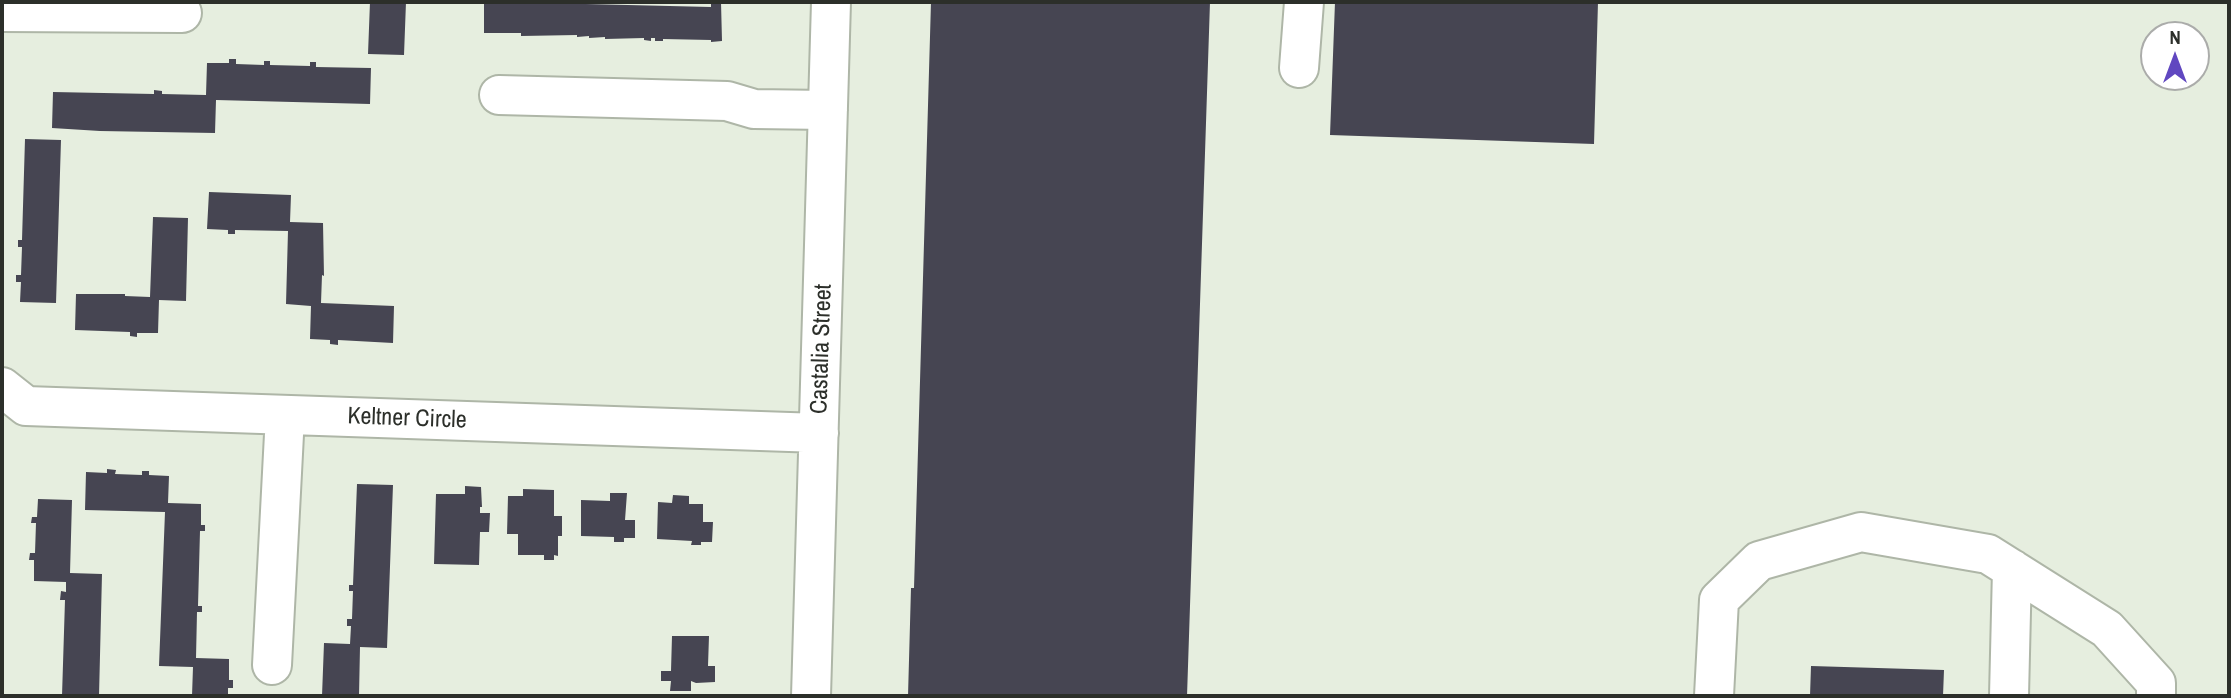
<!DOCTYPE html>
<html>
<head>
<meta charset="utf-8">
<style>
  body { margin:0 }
  #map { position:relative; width:2231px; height:698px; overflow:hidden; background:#e6eedf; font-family:"Archivo Narrow",sans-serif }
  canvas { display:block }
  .frame { position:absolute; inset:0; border:4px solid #2c2f2a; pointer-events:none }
  .north { position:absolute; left:2140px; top:21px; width:70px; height:70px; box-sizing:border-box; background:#fff; border:2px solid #abacaa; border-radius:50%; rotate:0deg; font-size:19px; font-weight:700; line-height:28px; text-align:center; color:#2c2f2a }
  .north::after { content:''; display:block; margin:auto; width:24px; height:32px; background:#6047c0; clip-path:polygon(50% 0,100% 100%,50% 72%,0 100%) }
</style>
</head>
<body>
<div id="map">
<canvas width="2231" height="698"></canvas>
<div class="frame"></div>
<div class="north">N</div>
</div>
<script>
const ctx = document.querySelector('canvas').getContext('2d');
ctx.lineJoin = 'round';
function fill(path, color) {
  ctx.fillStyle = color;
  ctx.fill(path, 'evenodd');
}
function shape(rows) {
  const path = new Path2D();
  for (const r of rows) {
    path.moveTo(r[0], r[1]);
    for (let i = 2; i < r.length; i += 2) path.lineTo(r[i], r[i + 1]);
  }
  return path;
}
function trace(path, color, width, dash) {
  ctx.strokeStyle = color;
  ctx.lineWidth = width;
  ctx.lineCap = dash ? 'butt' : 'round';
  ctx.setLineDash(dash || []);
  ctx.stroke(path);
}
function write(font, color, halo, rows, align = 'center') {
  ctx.font = font + ' "Archivo Narrow",sans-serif';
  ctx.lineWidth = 7;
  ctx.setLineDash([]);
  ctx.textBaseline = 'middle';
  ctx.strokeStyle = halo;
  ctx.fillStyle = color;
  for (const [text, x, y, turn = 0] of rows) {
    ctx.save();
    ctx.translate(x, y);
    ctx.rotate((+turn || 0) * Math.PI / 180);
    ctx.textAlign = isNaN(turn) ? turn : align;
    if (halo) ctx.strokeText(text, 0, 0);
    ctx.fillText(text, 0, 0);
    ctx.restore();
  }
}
const building = shape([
  [370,2,406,2,404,55,368,54],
  [484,2,586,2,586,4,711,7,711,2,721,2,722,41,711,42,711,40,663,39,663,41,655,41,655,38,651,38,651,41,644,40,644,38,605,39,605,37,589,38,589,36,577,37,577,35,521,36,521,33,484,33],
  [931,2,1210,2,1187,696,908,696,911,588,914,588],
  [1335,2,1598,2,1594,144,1330,135],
  [229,59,236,59,236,64,264,65,264,61,270,61,270,65,310,66,310,62,316,62,316,67,371,68,370,104,216,100,215,133,100,131,52,128,53,92,154,94,154,90,162,91,162,94,206,95,207,63,229,63],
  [25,139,61,140,56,303,20,302,21,282,16,282,16,275,21,275,22,247,18,247,18,240,22,240],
  [209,192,291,195,290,222,323,223,324,276,322,275,321,303,394,306,393,343,338,340,338,345,330,344,330,340,310,339,311,306,286,304,288,231,235,230,235,234,228,234,228,230,207,229],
  [153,217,188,218,186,301,159,300,158,333,137,333,137,337,130,336,130,332,75,330,76,294,125,294,125,296,150,297],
  [107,469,116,470,115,474,142,475,142,471,149,471,149,475,169,476,168,503,201,504,201,525,205,525,205,531,200,531,198,606,202,606,202,612,197,612,196,658,229,659,229,680,233,680,233,688,228,688,228,696,192,696,193,667,159,666,165,512,85,510,86,472,107,473],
  [357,484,393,485,387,648,360,647,359,696,322,696,324,643,350,644,351,626,347,626,347,619,352,619,353,591,349,591,349,585,353,585],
  [465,486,481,487,482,507,480,507,480,513,490,513,489,532,480,532,479,565,434,564,436,494,465,494],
  [523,489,554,490,554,516,562,516,562,536,558,536,558,556,554,555,554,560,544,560,544,555,518,555,518,534,507,534,508,496,523,496],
  [610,493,627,493,625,520,635,520,635,538,624,538,624,542,614,542,614,537,581,536,581,500,610,501],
  [673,495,689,496,689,504,703,504,703,522,713,522,712,542,701,542,701,545,691,545,692,541,657,539,658,502,672,503],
  [38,499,72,500,70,573,102,574,99,696,62,696,65,600,60,600,61,591,66,592,66,582,34,581,34,560,29,560,30,553,35,553,36,523,31,523,32,517,37,517],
  [672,636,709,636,708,666,715,666,715,682,696,683,691,681,691,691,670,691,671,681,661,681,661,671,671,671],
  [1811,666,1944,670,1943,696,1810,696]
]);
const minor = shape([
  [2,12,182,13],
  [1299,68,1304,2],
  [499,95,727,101,754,109,828,110],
  [2,387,26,406,819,433],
  [272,665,285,415],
  [811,696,831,2],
  [1714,696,1719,600,1759,561,1861,532,1988,554,2107,629,2156,683,2156,696],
  [2009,696,2012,569]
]);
const streetNames = [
  ["Castalia Street",822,349,-88],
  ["Keltner Circle",407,419,2]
];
fill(building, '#464552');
trace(minor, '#aeb6a7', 42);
trace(minor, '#fff', 38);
write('24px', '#2c2f2a', '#fff', streetNames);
</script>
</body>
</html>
